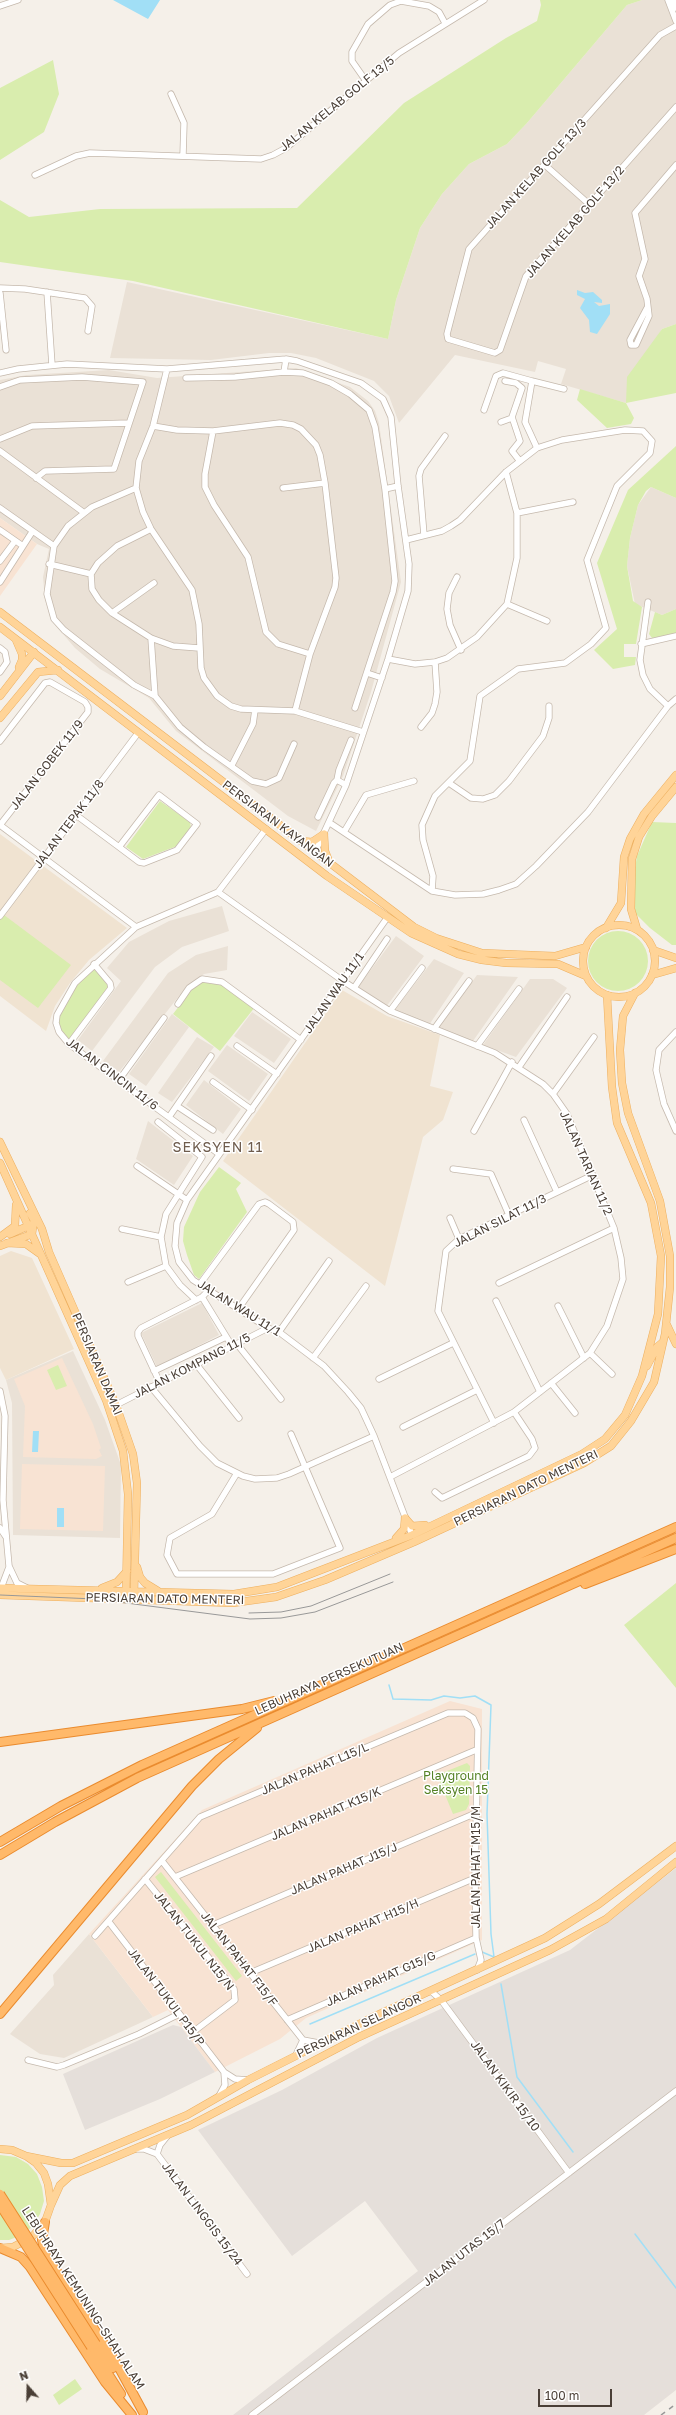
<!DOCTYPE html>
<html>
<head>
<meta charset="utf-8">
<style>
  body { margin:0 }
  #map { position:relative; width:676px; height:2415px; overflow:hidden; background:#f5f0e9; font-family:"Golos Text",sans-serif }
  canvas { display:block }
  .north { position:absolute; left:8px; top:2367px; width:40px; height:40px; -webkit-text-stroke:3px #fff; paint-order:stroke; rotate:340deg; font-size:11px; font-weight:700; line-height:16px; text-align:center; color:#4a3f36 }
  .north::after { content:''; display:block; margin:auto; width:14px; height:18px; background:#4a3f36; clip-path:polygon(50% 0,100% 100%,50% 72%,0 100%) }
  .scale { position:absolute; left:538px; top:2389px; width:74px; height:18px; box-sizing:border-box; border:2px solid #4a3f36; border-top:0; padding-left:5px; font-size:12px; line-height:14px; white-space:nowrap; color:#4a3f36; -webkit-text-stroke:3px #fff; paint-order:stroke }
</style>
</head>
<body>
<div id="map">
<canvas width="676" height="2415"></canvas>
<div class="north">N</div>
<div class="scale">100 m</div>
</div>
<script>
const ctx = document.querySelector('canvas').getContext('2d');
ctx.lineJoin = 'round';
function fill(path, color) {
  ctx.fillStyle = color;
  ctx.fill(path, 'evenodd');
}
function shape(rows) {
  const path = new Path2D();
  for (const r of rows) {
    if (r.length === 3) {
      path.moveTo(r[0] + r[2], r[1]);
      path.arc(r[0], r[1], r[2], 0, 2 * Math.PI);
      continue;
    }
    path.moveTo(r[0], r[1]);
    for (let i = 2; i < r.length; i += 2) path.lineTo(r[i], r[i + 1]);
  }
  return path;
}
function trace(path, color, width, dash) {
  ctx.strokeStyle = color;
  ctx.lineWidth = width;
  ctx.lineCap = dash ? 'butt' : 'round';
  ctx.setLineDash(dash || []);
  ctx.stroke(path);
}
function write(font, color, halo, rows, align = 'center') {
  ctx.font = font + ' "Golos Text",sans-serif';
  ctx.lineWidth = 3;
  ctx.setLineDash([]);
  ctx.textBaseline = 'middle';
  ctx.strokeStyle = halo;
  ctx.fillStyle = color;
  for (const [text, x, y, turn = 0] of rows) {
    ctx.save();
    ctx.translate(x, y);
    ctx.rotate((+turn || 0) * Math.PI / 180);
    ctx.textAlign = isNaN(turn) ? turn : align;
    if (halo) ctx.strokeText(text, 0, 0);
    ctx.fillText(text, 0, 0);
    ctx.restore();
  }
}
const residential = shape([
  [642,0,666,0,676,29,676,324,662,329,626,403,561,384,566,369,538,361,535,372,455,355,399,423,389,396,374,381,316,358,291,353,269,353,211,360,110,358,127,282,388,339,396,300,420,228,442,194,469,164,507,144,527,123,627,5],
  [296,368,350,387,368,401,375,411,379,423,401,582,371,692,343,776,316,831,288,816,176,731,149,698,100,669,75,648,56,626,45,599,43,577,49,549,37,544,0,518,0,380,27,375,109,370,157,378],
  [651,487,676,498,676,609,662,615,635,604,627,566,630,538,638,505],
  [222,906,229,931,182,947,155,967,92,1051,78,1040,121,981,107,968,129,942,169,921],
  [396,936,424,956,386,1007,358,987],
  [228,946,227,970,204,974,187,986,119,1072,103,1061,168,973,196,955],
  [434,959,464,973,429,1025,394,1011],
  [477,975,518,977,473,1041,438,1028],
  [530,979,553,979,567,988,516,1057,483,1045],
  [252,1012,291,1039,274,1063,234,1036],
  [172,1014,189,1027,146,1086,129,1074],
  [197,1037,214,1047,172,1102,158,1093],
  [227,1045,268,1074,249,1101,208,1071],
  [204,1080,241,1109,223,1134,186,1105],
  [148,1121,193,1156,174,1185,136,1159],
  [202,1303,219,1335,157,1367,141,1333],
  [73,1351,105,1420,121,1465,120,1538,13,1535,12,1403,6,1380],
  [89,1934,153,2017,64,2058,40,2054,10,2034,54,1985,53,1975]
]);
const commercial = shape([
  [0,518,37,544,0,596],
  [62,1358,93,1424,101,1448,99,1450,102,1456,96,1459,23,1457,25,1406,14,1379],
  [22,1464,105,1466,103,1531,20,1529],
  [450,1701,482,1709,482,1940,306,2018,280,2039,215,2072,168,2010,153,2017,89,1934,202,1810]
]);
const industrial = shape([
  [676,1868,676,2390,644,2415,233,2415,418,2271,365,2201,292,2256,198,2130,282,2090,377,2038,570,1950],
  [173,2025,181,2027,215,2072,160,2099,85,2130,63,2074]
]);
const education = shape([
  [0,834,127,928,89,960,70,983,55,1006,46,1031,0,996],
  [342,990,387,1016,440,1035,430,1086,453,1092,443,1120,423,1137,385,1286,223,1161],
  [11,1251,32,1258,74,1349,6,1380,0,1368,0,1256]
]);
const green = shape([
  [540,0,642,0,627,5,527,123,507,144,469,164,442,194,420,228,396,300,388,339,133,281,0,262,0,200,29,217,100,209,297,208,404,103,506,38,537,21,541,5],
  [53,60,59,94,44,132,0,160,0,88],
  [676,324,676,393,626,403,634,418,631,424,607,428,577,400,580,389,626,403,627,377,662,329],
  [676,446,676,498,651,487,646,491,638,505,630,538,627,566,633,601,642,607,636,644,624,644,624,657,636,657,635,665,613,669,594,650,617,629,597,563,628,490],
  [676,609,676,634,652,638,649,634,655,612,662,615],
  [160,801,190,822,191,828,177,846,143,859,126,847],
  [652,822,676,823,676,945,672,945,650,928,636,914,634,905,633,880,637,856],
  [4,915,71,965,38,1008,0,980,0,920],
  [618,961,30],
  [94,967,110,986,69,1042,60,1032,57,1023,58,1015,77,984],
  [202,980,222,984,255,1007,220,1051,173,1014,193,988],
  [219,1167,241,1183,236,1189,247,1212,199,1279,194,1275,187,1255,183,1241,184,1227,200,1192],
  [58,1365,67,1386,56,1390,47,1370],
  [676,1583,676,1688,624,1625],
  [467,1763,470,1766,469,1804,466,1810,453,1814,437,1775],
  [161,1872,242,1976,236,1981,155,1877],
  [0,2155,16,2157,28,2164,37,2174,42,2187,44,2201,40,2214,33,2226,22,2235,9,2240,0,2240],
  [75,2379,82,2389,59,2405,53,2395]
]);
const water = shape([
  [113,0,160,0,148,19],
  [577,290,585,293,593,292,602,300,602,303,594,302,599,306,610,304,610,314,597,334,590,332,589,320,580,308,585,299,577,295],
  [33,1431,39,1431,38,1452,32,1452],
  [57,1508,64,1508,64,1527,57,1527]
]);
const stream = shape([
  [389,1685,393,1699,431,1700,444,1696,460,1698,475,1696,491,1705,487,1814,491,1934,494,1957],
  [482,1952,494,1957],
  [501,1984,517,2077,573,2152],
  [310,2024,475,1954],
  [635,2234,676,2288]
]);
const minor = shape([
  [668,0,676,21],
  [673,0,676,8],
  [0,6,18,0],
  [676,26,660,35,469,249,447,334,448,339,495,353,500,350,526,276,676,107],
  [366,81,352,61,352,52,368,24,390,5,401,1,429,6,439,12,445,23],
  [171,94,184,123,183,155],
  [545,165,590,205],
  [35,175,76,156,90,153,261,159,273,155,286,148,399,53,484,0],
  [0,288,25,289,85,298,92,306,88,331],
  [47,292,52,365],
  [0,293,6,350],
  [647,308,630,340,631,345,636,345,649,316,647,299,639,276,645,259,635,213,676,165],
  [167,369,153,426,139,461,136,488,143,512,151,529,192,590,199,624,201,668,204,678,217,696,231,706,241,709,295,711,363,732],
  [284,372,286,359],
  [0,373,18,369,67,364,167,369,286,359,297,361,361,383,383,399,391,417,398,486,409,564,408,591,388,659,346,785,315,852],
  [186,378,235,377,284,372,303,373,331,383,350,394,369,410,375,427,385,489,395,581,393,592,355,708],
  [505,381,516,383,522,388,512,417,520,441,512,451,519,460],
  [532,381,564,389],
  [0,387,20,380,82,377,143,382,114,469,45,471,36,478],
  [484,410,496,376,503,373,532,381,525,422,537,448],
  [501,422,512,418],
  [153,426,177,430,213,431,280,423,293,425,301,429,316,445,320,455,325,483,336,578,335,587,310,654,295,711],
  [213,431,205,474,205,487,214,505,248,557,266,632,278,644,310,654],
  [0,439,32,426,129,423],
  [0,451,83,512],
  [136,488,92,507,68,526,54,546,47,594,54,619,64,630,134,685,155,696],
  [283,488,325,483],
  [385,489,398,486],
  [0,508,54,546],
  [517,513,573,502],
  [151,529,117,546,98,563,91,574,92,589,99,600,112,613,151,638,173,646,199,648],
  [0,530,23,546],
  [424,535,419,476,421,469,445,436],
  [406,540,442,531,451,526,460,520,506,472,537,448,562,440,625,430,643,431,652,441,650,453,617,486,587,560,606,628,591,644,565,663,518,669,480,696,470,761,435,796,422,825,423,840,433,876,432,891],
  [0,561,15,541],
  [49,564,91,574],
  [457,577,449,593,447,609,450,625,461,650],
  [0,582,32,532],
  [648,602,640,660,643,675,650,689,668,706],
  [507,604,547,621],
  [112,613,154,583],
  [151,638,155,696,180,727,204,747,252,781,266,784,279,778,294,744],
  [641,644,676,636],
  [0,648,5,652,7,662,0,672],
  [388,659,415,664,435,662,447,658,477,637,507,604,517,558,517,513,506,472],
  [367,673,382,678],
  [421,727,432,713,435,704,437,692,435,662],
  [0,741,45,683,50,682,85,702,88,707,88,712,0,825],
  [232,765,253,724,255,710],
  [337,780,339,770,351,740],
  [449,783,471,798,483,799,495,795,509,781,543,736,549,718,549,706],
  [76,815,119,847,139,862,144,863,177,850,197,824,159,795,119,847],
  [318,817,334,783,337,780,346,785],
  [330,823,432,891,455,895,483,894,499,890,516,884,536,866,588,812,668,706,676,699],
  [0,825,136,927],
  [344,832,366,795,414,781],
  [218,892,343,981,390,1011,495,1053,543,1084,553,1094,567,1114,614,1228,621,1258,623,1279,607,1326,590,1353,514,1412,390,1477],
  [0,916,138,733],
  [387,918,187,1200,177,1223,175,1246,179,1262,193,1280,268,1328,279,1332,324,1366,348,1392,361,1408,374,1436,412,1535],
  [354,988,387,939],
  [178,1004,189,988,202,979,222,982,301,1040],
  [390,1011,422,968],
  [434,1029,469,981],
  [676,1032,659,1050,656,1070,664,1104,676,1131],
  [69,1044,111,988,110,983,94,964],
  [237,1046,277,1074],
  [477,1046,519,989],
  [519,1067,567,997],
  [119,1080,164,1018],
  [213,1082,252,1110],
  [553,1094,594,1037],
  [177,1106,213,1130],
  [169,1117,211,1056],
  [524,1120,557,1192],
  [158,1122,202,1157,166,1214,161,1237,166,1266,180,1285,196,1300],
  [474,1131,512,1062],
  [219,1154,69,1044,59,1032,56,1023,57,1015,75,983,136,927,218,892,266,829],
  [137,1166,187,1200],
  [453,1169,491,1174,509,1215],
  [450,1218,459,1239],
  [122,1229,161,1237],
  [128,1282,166,1266],
  [499,1283,614,1228],
  [200,1284,259,1204,265,1202,269,1204,293,1222,294,1230,239,1308],
  [202,1297,232,1346],
  [496,1301,540,1392],
  [558,1306,584,1358],
  [279,1332,329,1261],
  [237,1344,281,1399],
  [590,1353,612,1374],
  [313,1358,366,1286],
  [196,1364,239,1418],
  [154,1371,226,1337],
  [379,1379,453,1343],
  [160,1383,138,1336,138,1332,141,1328,202,1297,208,1291],
  [551,1383,575,1413],
  [151,1387,200,1446,217,1463,243,1476,255,1479,277,1478,289,1474,374,1436],
  [0,1391,5,1416,3,1500,9,1566,17,1583,27,1588],
  [116,1405,268,1328],
  [494,1423,438,1311,446,1251,459,1239,593,1175],
  [403,1427,477,1390],
  [237,1473,212,1514,170,1538,167,1555,177,1574,273,1574,340,1548,291,1434],
  [435,1492,442,1498,529,1456,535,1448,532,1439,514,1412],
  [0,1528,6,1537],
  [1,1588,9,1567],
  [162,1861,303,2040,319,2043],
  [175,1877,476,1750],
  [145,1879,234,1989,235,2000,193,2032],
  [109,1922,224,2072,235,2079,248,2080],
  [213,1925,476,1813],
  [95,1936,200,1817,448,1713,465,1713,473,1718,478,1729,475,1878,476,1938,481,1960,477,1970],
  [250,1973,475,1878],
  [432,1992,441,2000,569,2173],
  [287,2020,476,1938],
  [296,2055,303,2040],
  [28,2060,57,2067,64,2065,139,2034,179,2014],
  [219,2096,225,2085,224,2072],
  [136,2149,144,2149,157,2154,247,2274],
  [157,2154,160,2145,168,2135],
  [252,2415,676,2091]
]);
const major = shape([
  [0,612,414,927,436,938,482,953,555,956,586,947],
  [0,627,327,876,411,933,458,954,482,960,506,963,558,964,586,976],
  [16,640,22,654,22,660,19,667],
  [0,696,34,652],
  [0,718,38,672,58,670],
  [324,834,325,851,329,861],
  [302,841,312,842,324,834],
  [619,961,36],
  [606,928,621,903,624,857,630,839,644,814,676,775],
  [637,929,631,909,632,859,639,837,652,816,676,787],
  [653,950,676,958],
  [652,975,676,968],
  [0,1142,42,1229,49,1252,116,1405,133,1454,137,1483,134,1596],
  [0,1163,106,1400,123,1451,128,1494,126,1593],
  [30,1213,34,1220,32,1234],
  [10,1234,28,1226],
  [0,1237,15,1226,16,1205],
  [7,1243,26,1244,40,1254],
  [0,1246,32,1234],
  [667,1325,676,1344],
  [647,1366,657,1347,663,1342],
  [405,1518,412,1526,425,1525],
  [396,1538,404,1529,405,1518],
  [137,1567,140,1577,145,1583,158,1591],
  [0,1588,234,1594,277,1587,412,1535,582,1454,605,1439,625,1415,642,1376,658,1314,661,1256,651,1203,617,1123,612,1087,607,995],
  [102,1588,117,1582,127,1571],
  [0,1595,233,1603,276,1597,325,1580,414,1542,584,1463,611,1446,631,1421,654,1382,665,1334,670,1287,670,1256,660,1201,628,1113,622,1083,620,1050,623,1016,635,993],
  [0,2149,12,2150,26,2156,36,2163,44,2173,48,2184,51,2205,45,2222,32,2237,13,2247,0,2248],
  [26,2156,61,2163,73,2163,187,2115,248,2080,371,2018,545,1938,599,1904,676,1846],
  [51,2205,60,2185,70,2176,191,2125,359,2037,550,1950,606,1919,676,1862]
]);
const highway = shape([
  [585,1584,676,1549],
  [0,1742,242,1709,274,1701],
  [0,1842,61,1806,142,1765,676,1527],
  [0,1855,55,1822,137,1778,676,1538],
  [0,2014,192,1786,219,1759,257,1728],
  [45,2222,42,2240,45,2253,117,2364,143,2412],
  [0,2248,21,2257,30,2267,105,2382,132,2415],
  [96,2344,113,2368],
  [91,2347,121,2394]
]);
const tram = shape([
  [0,1595,95,1599,250,1619,281,1618,315,1612,393,1582],
  [249,1613,281,1612,311,1606,390,1574]
]);
const rail = shape([
  [661,2415,676,2404]
]);
const highwayBridge = shape([
  [0,2194,96,2344],
  [0,2205,91,2347]
]);
const streetNames = [
  ["JALAN KELAB GOLF 13/5",337,104,-39],
  ["JALAN KELAB GOLF 13/3",536,174,-48],
  ["JALAN KELAB GOLF 13/2",575,222,-49],
  ["JALAN GOBEK 11/9",47,765,-52],
  ["JALAN TEPAK 11/8",69,824,-53],
  ["PERSIARAN KAYANGAN",278,824,37],
  ["JALAN WAU 11/1",334,993,-55],
  ["JALAN CINCIN 11/6",112,1074,37],
  ["JALAN TARIAN 11/2",586,1163,66],
  ["JALAN SILAT 11/3",500,1221,-27],
  ["JALAN WAU 11/1",239,1308,32],
  ["PERSIARAN DAMAI",97,1364,67],
  ["JALAN KOMPANG 11/5",192,1366,-27],
  ["PERSIARAN DATO MENTERI",526,1488,-26],
  ["PERSIARAN DATO MENTERI",165,1599,1],
  ["LEBUHRAYA PERSEKUTUAN",329,1679,-24],
  ["JALAN PAHAT L15/L",315,1769,-23],
  ["JALAN PAHAT K15/K",326,1814,-23],
  ["JALAN PAHAT M15/M",476,1867,-90],
  ["JALAN PAHAT J15/J",344,1869,-23],
  ["JALAN PAHAT H15/H",363,1926,-23],
  ["JALAN TUKUL N15/N",194,1941,52],
  ["JALAN PAHAT F15/F",239,1959,52],
  ["JALAN PAHAT G15/G",381,1979,-24],
  ["JALAN TUKUL P15/P",166,1997,53],
  ["PERSIARAN SELANGOR",359,2026,-25],
  ["JALAN KIKIR 15/10",505,2086,54],
  ["JALAN LINGGIS 15/24",202,2214,53],
  ["JALAN UTAS 15/7",464,2253,-38],
  ["LEBUHRAYA KEMUNING–SHAH ALAM",83,2298,57]
];
const parkNames = [
  ["Playground",456,1776],
  ["Seksyen 15",456,1790]
];
const quarterNames = [
  ["SEKSYEN 11",218,1148]
];
fill(residential, '#eae1d6');
fill(commercial, '#f8e3d3');
fill(industrial, '#e5dfda');
fill(education, '#f0e3d1');
fill(green, '#d9edae');
fill(water, '#a1dff6');
trace(stream, '#a1dff6', 1.5);
trace(minor, '#c5b9ad', 7);
trace(major, '#edaf5f', 8);
trace(highway, '#ea8b2e', 10);
trace(minor, '#fff', 5.5);
trace(major, '#ffd498', 7);
trace(highway, '#ffb96a', 8);
trace(tram, '#989898', 1);
trace(rail, '#989898', 1.5, [5, 5]);
trace(highwayBridge, '#ea8b2e', 10, []);
trace(highwayBridge, '#ffb96a', 8);
write('12px', '#4a3f36', '#fff', streetNames);
write('12px', '#548124', '#fff', parkNames);
ctx.letterSpacing = '1px';
write('14px', '#6e5c4d', '#fff', quarterNames);
ctx.letterSpacing = '0px';
</script>
</body>
</html>
